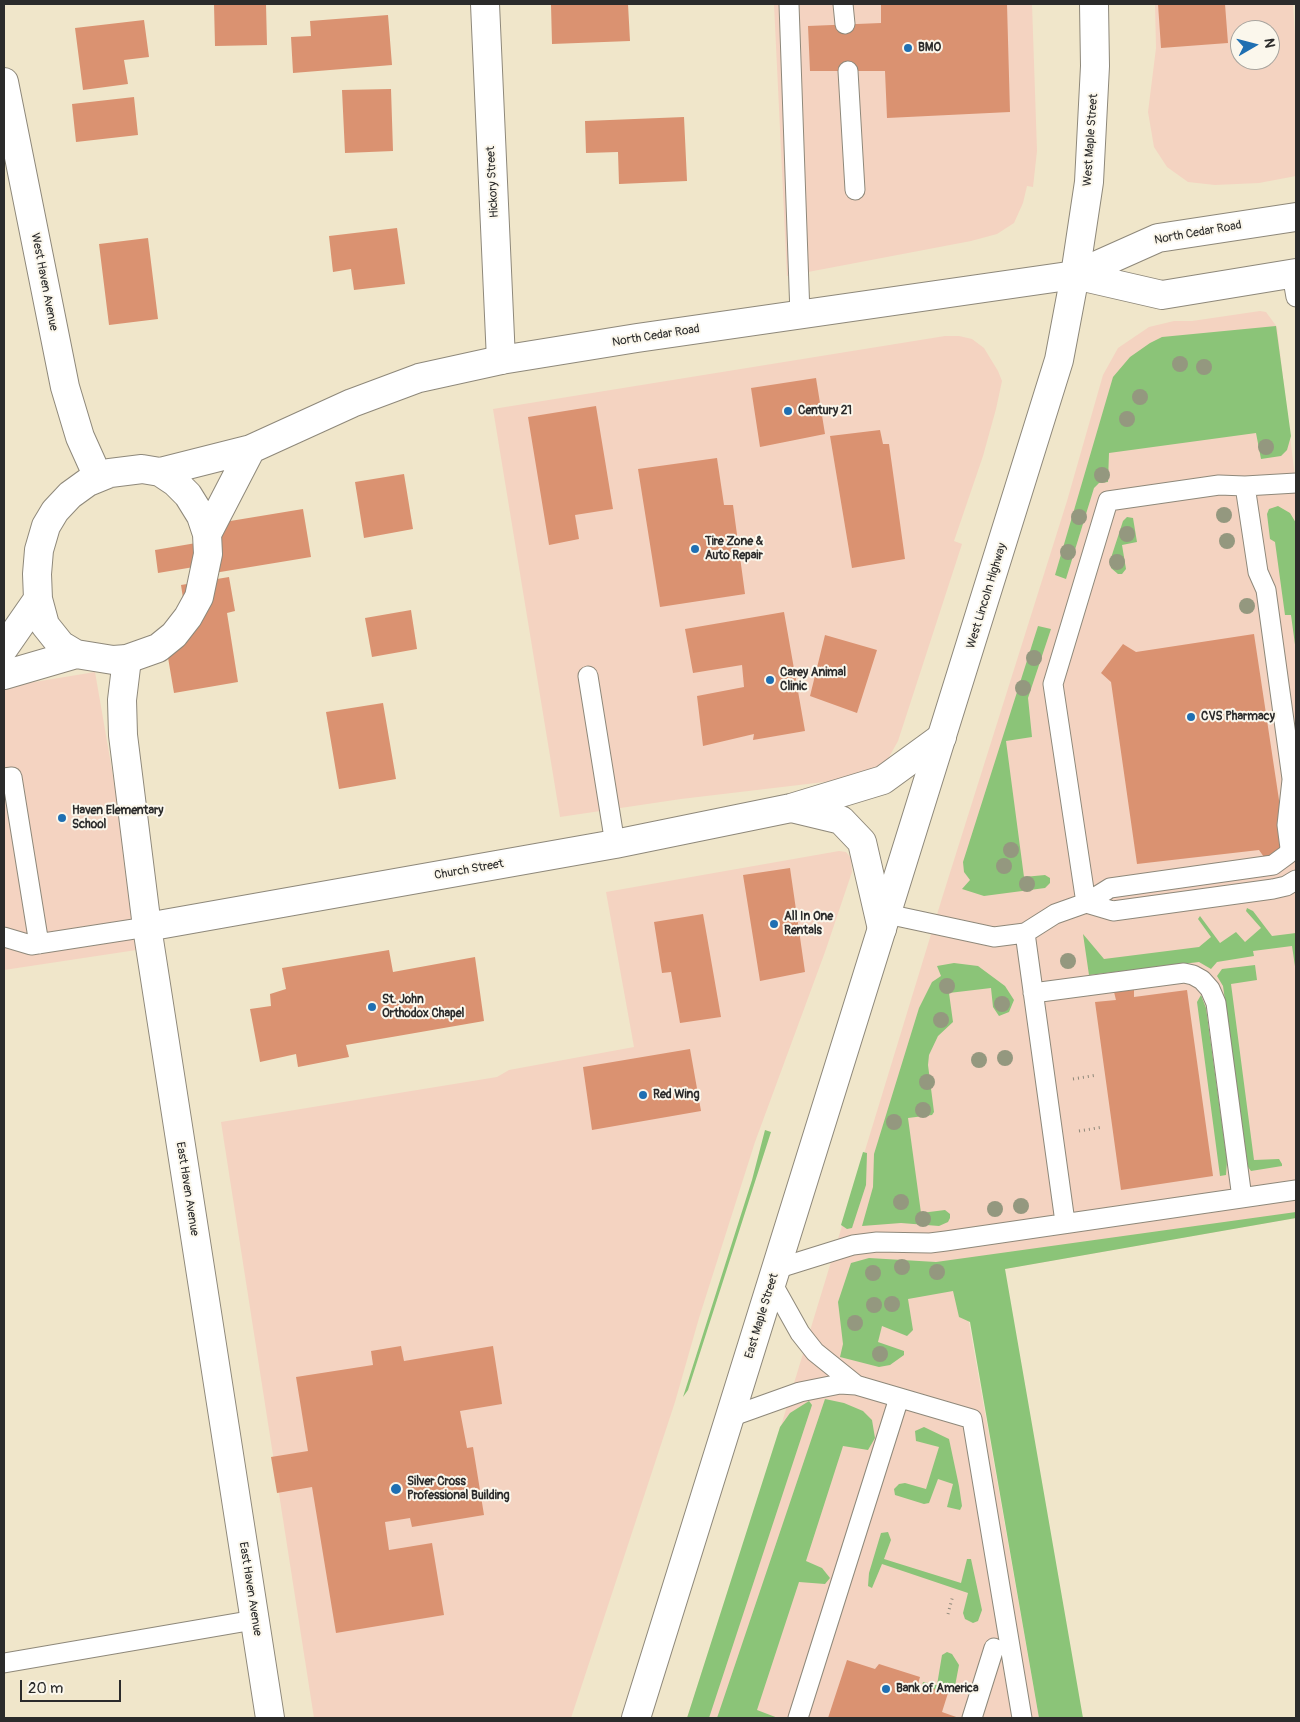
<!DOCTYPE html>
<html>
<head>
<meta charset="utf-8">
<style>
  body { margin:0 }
  #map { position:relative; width:1300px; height:1722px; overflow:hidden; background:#f0e6ca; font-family:Pangolin,sans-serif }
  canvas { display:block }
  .frame { position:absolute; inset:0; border:5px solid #2b2b2b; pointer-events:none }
  .north { position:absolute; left:1230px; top:20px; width:50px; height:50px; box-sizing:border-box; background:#fbf7ec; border:1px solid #a8a59f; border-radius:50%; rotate:82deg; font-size:14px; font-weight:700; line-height:20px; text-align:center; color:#2b2b2b }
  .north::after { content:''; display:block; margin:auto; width:18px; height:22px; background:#1f6fb2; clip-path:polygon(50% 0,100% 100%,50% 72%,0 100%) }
  .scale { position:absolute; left:20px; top:1680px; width:101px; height:22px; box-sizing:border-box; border:2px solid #2b2b2b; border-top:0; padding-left:6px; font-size:15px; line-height:18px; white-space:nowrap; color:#2b2b2b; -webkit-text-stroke:4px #fbf7ec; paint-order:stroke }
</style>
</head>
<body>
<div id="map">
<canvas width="1300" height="1722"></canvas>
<div class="frame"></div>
<div class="north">N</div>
<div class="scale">20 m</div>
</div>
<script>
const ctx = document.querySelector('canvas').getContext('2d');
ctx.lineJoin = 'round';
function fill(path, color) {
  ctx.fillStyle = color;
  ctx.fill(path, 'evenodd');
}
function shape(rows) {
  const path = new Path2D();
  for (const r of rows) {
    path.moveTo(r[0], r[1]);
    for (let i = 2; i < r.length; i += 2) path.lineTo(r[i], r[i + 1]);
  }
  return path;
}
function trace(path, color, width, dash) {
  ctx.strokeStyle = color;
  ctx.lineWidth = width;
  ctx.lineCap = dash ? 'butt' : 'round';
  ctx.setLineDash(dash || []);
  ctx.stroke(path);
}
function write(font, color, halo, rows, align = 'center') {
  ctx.font = font + ' Pangolin,sans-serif';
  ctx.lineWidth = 4;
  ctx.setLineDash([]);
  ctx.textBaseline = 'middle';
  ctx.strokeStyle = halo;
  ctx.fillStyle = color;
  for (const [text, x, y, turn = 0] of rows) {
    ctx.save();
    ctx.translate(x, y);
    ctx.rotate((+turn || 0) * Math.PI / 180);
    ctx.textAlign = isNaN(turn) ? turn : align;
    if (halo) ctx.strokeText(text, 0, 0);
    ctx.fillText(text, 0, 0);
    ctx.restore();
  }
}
const built = shape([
  [774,4,1032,4,1037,151,1033,187,1027,186,1023,203,1014,223,997,234,971,241,787,276],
  [1155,4,1293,4,1296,51,1296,176,1259,183,1215,185,1188,182,1167,167,1154,147,1148,112,1156,48],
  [1240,30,1270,30,1270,60,1240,60],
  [1260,311,1266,312,1277,327,1296,486,1296,1218,1005,1269,962,1283,1039,1718,687,1718,762,1488,943,895,1067,501,1103,375,1118,348,1149,327,1174,321,1192,321],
  [945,336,959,336,972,339,984,348,998,371,1002,381,996,409,983,456,954,541,962,544,898,741,888,759,872,772,858,778,681,799,560,817,493,409],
  [95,672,143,949,4,970,4,687],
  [839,851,846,852,851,858,852,872,825,952,755,1142,699,1318,675,1402,571,1718,314,1718,221,1122,497,1077,509,1070,634,1047,606,892]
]);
const green = shape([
  [1276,326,1291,436,1287,450,1281,456,1261,459,1256,433,1109,453,1108,482,1099,483,1094,488,1066,579,1055,575,1113,377,1130,357,1150,343,1162,337],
  [1278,506,1290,513,1296,523,1296,652,1291,615,1285,615,1275,542,1270,539,1267,514,1269,509],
  [1127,517,1133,518,1137,542,1122,545,1126,569,1122,574,1118,574,1111,568,1110,561,1123,521],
  [1038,626,1051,629,1028,698,1032,737,1006,741,1024,877,1045,875,1050,878,1050,883,1045,888,984,896,962,889,970,880,964,872,963,862],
  [1247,908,1253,911,1272,936,1296,933,1296,973,1292,946,1253,951,1254,956,1217,962,1211,969,1199,962,1089,975,1083,934,1104,959,1199,947,1211,937,1198,919,1200,916,1220,943,1236,932,1245,942,1261,928,1246,911],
  [954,963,978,966,1005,986,1014,1000,1009,1012,999,1016,993,1007,991,988,949,993,953,1022,938,1036,929,1055,928,1065,934,1112,932,1115,908,1118,921,1213,945,1210,950,1214,950,1218,948,1222,939,1226,901,1223,862,1226,873,1187,874,1154,919,1008,932,982,941,976,937,966],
  [1255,965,1257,980,1231,984,1254,1160,1279,1159,1282,1164,1282,1166,1251,1171,1248,1167,1223,986,1217,976,1222,969],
  [1201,995,1206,1008,1227,1161,1226,1175,1220,1176,1197,1002],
  [765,1130,771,1132,688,1390,683,1397,752,1180],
  [863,1152,867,1153,866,1185,852,1228,847,1229,841,1225],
  [1296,1212,1296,1218,1005,1269,1083,1718,1039,1718,970,1322,959,1317,953,1291,908,1299,913,1330,907,1336,882,1326,878,1342,904,1351,904,1355,890,1365,879,1367,840,1357,843,1344,838,1302,851,1263,869,1258,936,1262],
  [825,1399,844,1403,863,1411,872,1420,875,1438,868,1450,843,1446,806,1561,822,1568,830,1578,825,1584,799,1582,757,1710,778,1718,717,1718],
  [809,1401,812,1405,709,1718,687,1718,780,1427,790,1413],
  [924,1427,949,1439,959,1486,962,1506,960,1510,947,1507,953,1484,938,1479,929,1503,924,1504,895,1495,894,1489,899,1484,905,1483,926,1489,939,1447,916,1441,915,1431],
  [888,1532,891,1540,884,1559,961,1583,967,1559,971,1559,982,1610,978,1621,973,1623,965,1619,963,1613,968,1593,882,1564,872,1588,868,1586,869,1573,881,1533],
  [947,1652,952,1654,959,1665,955,1686,948,1693,922,1686,923,1682,937,1685,942,1655]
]);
const building = shape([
  [214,4,266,4,267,45,215,46],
  [588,4,628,4,630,41,552,44,551,5],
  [881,4,1007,4,1010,112,887,118,885,71,810,71,808,26,881,23],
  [1158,4,1225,4,1228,43,1161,48],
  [388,15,392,65,293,73,291,37,311,36,310,21],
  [144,20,149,57,124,60,128,84,83,90,75,28],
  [391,89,393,151,345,153,342,90],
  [134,97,138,135,76,142,72,104],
  [684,117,687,181,619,184,618,152,586,153,585,121],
  [397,228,405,284,354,290,351,269,333,272,329,236],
  [148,238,158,319,109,325,99,244],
  [816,378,825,434,760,447,751,388],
  [596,406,613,509,575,515,579,539,549,545,528,417],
  [880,430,883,444,889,444,905,559,852,568,830,436],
  [717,458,724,505,733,505,745,594,660,607,638,469],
  [404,474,413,529,364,538,355,482],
  [303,509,311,557,208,574,206,565,158,573,155,550,202,542,200,526],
  [229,577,235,611,227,613,238,682,174,693,163,628,187,624,181,585],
  [411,610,417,649,372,657,365,618],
  [784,612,805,731,753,740,754,734,703,746,697,696,744,687,742,665,693,673,685,629],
  [1254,634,1287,853,1264,857,1259,850,1137,864,1111,682,1101,673,1123,644,1136,652],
  [825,635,877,650,857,713,810,696],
  [383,703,396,779,339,789,326,712],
  [790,868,805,972,760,981,743,875],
  [703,914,721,1017,680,1023,671,972,662,973,654,922],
  [389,950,393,972,475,957,484,1021,346,1045,349,1057,298,1067,296,1054,260,1062,250,1009,271,1006,270,994,286,989,282,968],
  [1134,990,1134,997,1187,990,1213,1176,1121,1190,1095,1002,1116,1000,1114,992],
  [690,1049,701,1111,592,1130,583,1067],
  [401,1346,404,1361,493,1346,502,1404,460,1411,467,1448,473,1447,484,1515,412,1527,410,1518,385,1522,389,1550,432,1543,444,1615,336,1633,312,1487,277,1493,271,1457,308,1451,296,1377,373,1365,371,1351],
  [847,1660,875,1669,879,1664,920,1677,918,1684,948,1693,942,1712,959,1718,828,1718]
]);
const path = shape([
  [1073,1079,1097,1075],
  [1079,1131,1103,1127],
  [948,1614,953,1595]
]);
const lane = shape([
  [789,4,800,315],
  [843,4,845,24],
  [848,71,855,190],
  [1292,274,1296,297],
  [1245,486,1258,572,1266,590,1294,793],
  [588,676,615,844],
  [4,778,12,777,39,944],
  [1086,903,1053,684,1108,501,1219,485,1245,486,1296,483],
  [1086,903,1113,911,1273,889,1286,886,1296,880],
  [887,914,994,937,1025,933,1055,914,1086,903,1110,888,1273,865,1288,854,1290,848,1287,825,1292,780],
  [1025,933,1065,1222],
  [4,937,31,945,147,927],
  [1033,993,1184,973,1193,975,1202,980,1210,989,1216,1003,1242,1198],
  [776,1269,853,1245,877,1242,930,1243,946,1241,1296,1190],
  [772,1283,800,1333,815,1352,856,1385],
  [730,1417,800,1392,840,1384,856,1385,972,1419,1022,1718],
  [4,1663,254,1620],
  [798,1718,899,1398],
  [972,1718,994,1648]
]);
const street = shape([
  [485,4,501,360],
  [127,659,122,700,123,735,147,927,270,1718],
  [791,808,841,820,862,842,882,929],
  [147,927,615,844,791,808,883,780,942,737]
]);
const secondary = shape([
  [4,82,65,387,80,437,98,477],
  [1075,275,1162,295,1296,273],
  [142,469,160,472,175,482,188,495,201,516,207,534,208,554,199,597,188,617,174,635,158,648,127,659,113,660,76,654,61,645,45,625,38,599,37,574,39,550,46,526,55,511,70,495,88,482,110,473,142,469],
  [160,472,251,449,352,403,419,378,501,360,637,338,1075,275,1158,238,1296,217],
  [207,534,251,449],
  [4,648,38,599],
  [4,675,76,654]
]);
const primary = shape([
  [636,1718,1059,360,1075,275,1089,182,1095,66,1094,4]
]);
const trees = [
  [1180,364],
  [1204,367],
  [1140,397],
  [1127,419],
  [1266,447],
  [1102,475],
  [1224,515],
  [1079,517],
  [1127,534],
  [1227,541],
  [1068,552],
  [1117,562],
  [1247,606],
  [1034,658],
  [1023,688],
  [1011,850],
  [1004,866],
  [1027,884],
  [1068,961],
  [947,986],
  [1002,1004],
  [941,1020],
  [1005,1058],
  [979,1060],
  [927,1082],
  [923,1110],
  [894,1122],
  [901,1202],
  [1021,1206],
  [995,1209],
  [923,1219],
  [902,1267],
  [937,1272],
  [873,1273],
  [892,1304],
  [874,1305],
  [855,1323],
  [880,1354]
];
const markers = [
  [908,48,5,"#1f6fb2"],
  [788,411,5,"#1f6fb2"],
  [695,549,5,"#1f6fb2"],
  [770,680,5,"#1f6fb2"],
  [1191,717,5,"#1f6fb2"],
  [62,818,5,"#1f6fb2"],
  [774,924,5,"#1f6fb2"],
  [372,1007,5,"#1f6fb2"],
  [643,1095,5,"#1f6fb2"],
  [396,1489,6,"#1f6fb2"],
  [886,1689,5,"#1f6fb2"]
];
const poiNames = [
  ["BMO",918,48],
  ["Century 21",798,411],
  ["Tire Zone &",705,542],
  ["Auto Repair",705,556],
  ["Carey Animal",780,673],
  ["Clinic",780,687],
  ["CVS Pharmacy",1201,717],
  ["Haven Elementary",72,811],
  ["School",72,825],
  ["All In One",784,917],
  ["Rentals",784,931],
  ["St. John",382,1000],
  ["Orthodox Chapel",382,1014],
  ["Red Wing",653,1095],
  ["Silver Cross",407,1482],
  ["Professional Building",407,1496],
  ["Bank of America",896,1689]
];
const streetNames = [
  ["West Maple Street",1091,140,-86],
  ["Hickory Street",493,182,-93],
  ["North Cedar Road",1198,233,-10],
  ["West Haven Avenue",44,282,79],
  ["North Cedar Road",656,336,-9],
  ["West Lincoln Highway",987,596,-73],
  ["Church Street",469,870,-10],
  ["East Haven Avenue",187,1189,81],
  ["East Maple Street",762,1316,-73],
  ["East Haven Avenue",250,1589,81]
];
fill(built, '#f4d3c1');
fill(green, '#8bc478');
fill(building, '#da9271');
trace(lane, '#8e887a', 21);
trace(street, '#8e887a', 30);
trace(secondary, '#8e887a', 30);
trace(primary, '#8e887a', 30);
trace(path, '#8e887a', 3, [1, 4]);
trace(lane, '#fff', 19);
trace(street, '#fff', 28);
trace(secondary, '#fff', 28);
trace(primary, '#fff', 28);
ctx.fillStyle = '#94987f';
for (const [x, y] of trees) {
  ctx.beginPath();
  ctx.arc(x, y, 8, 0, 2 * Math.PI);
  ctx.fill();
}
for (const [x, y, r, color] of markers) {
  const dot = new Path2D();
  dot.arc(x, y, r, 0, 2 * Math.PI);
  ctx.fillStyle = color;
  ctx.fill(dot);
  trace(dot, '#fbf7ec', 2);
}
write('bold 12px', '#2b2b2b', '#fbf7ec', poiNames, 'left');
write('12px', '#2b2b2b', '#fbf7ec', streetNames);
</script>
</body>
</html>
